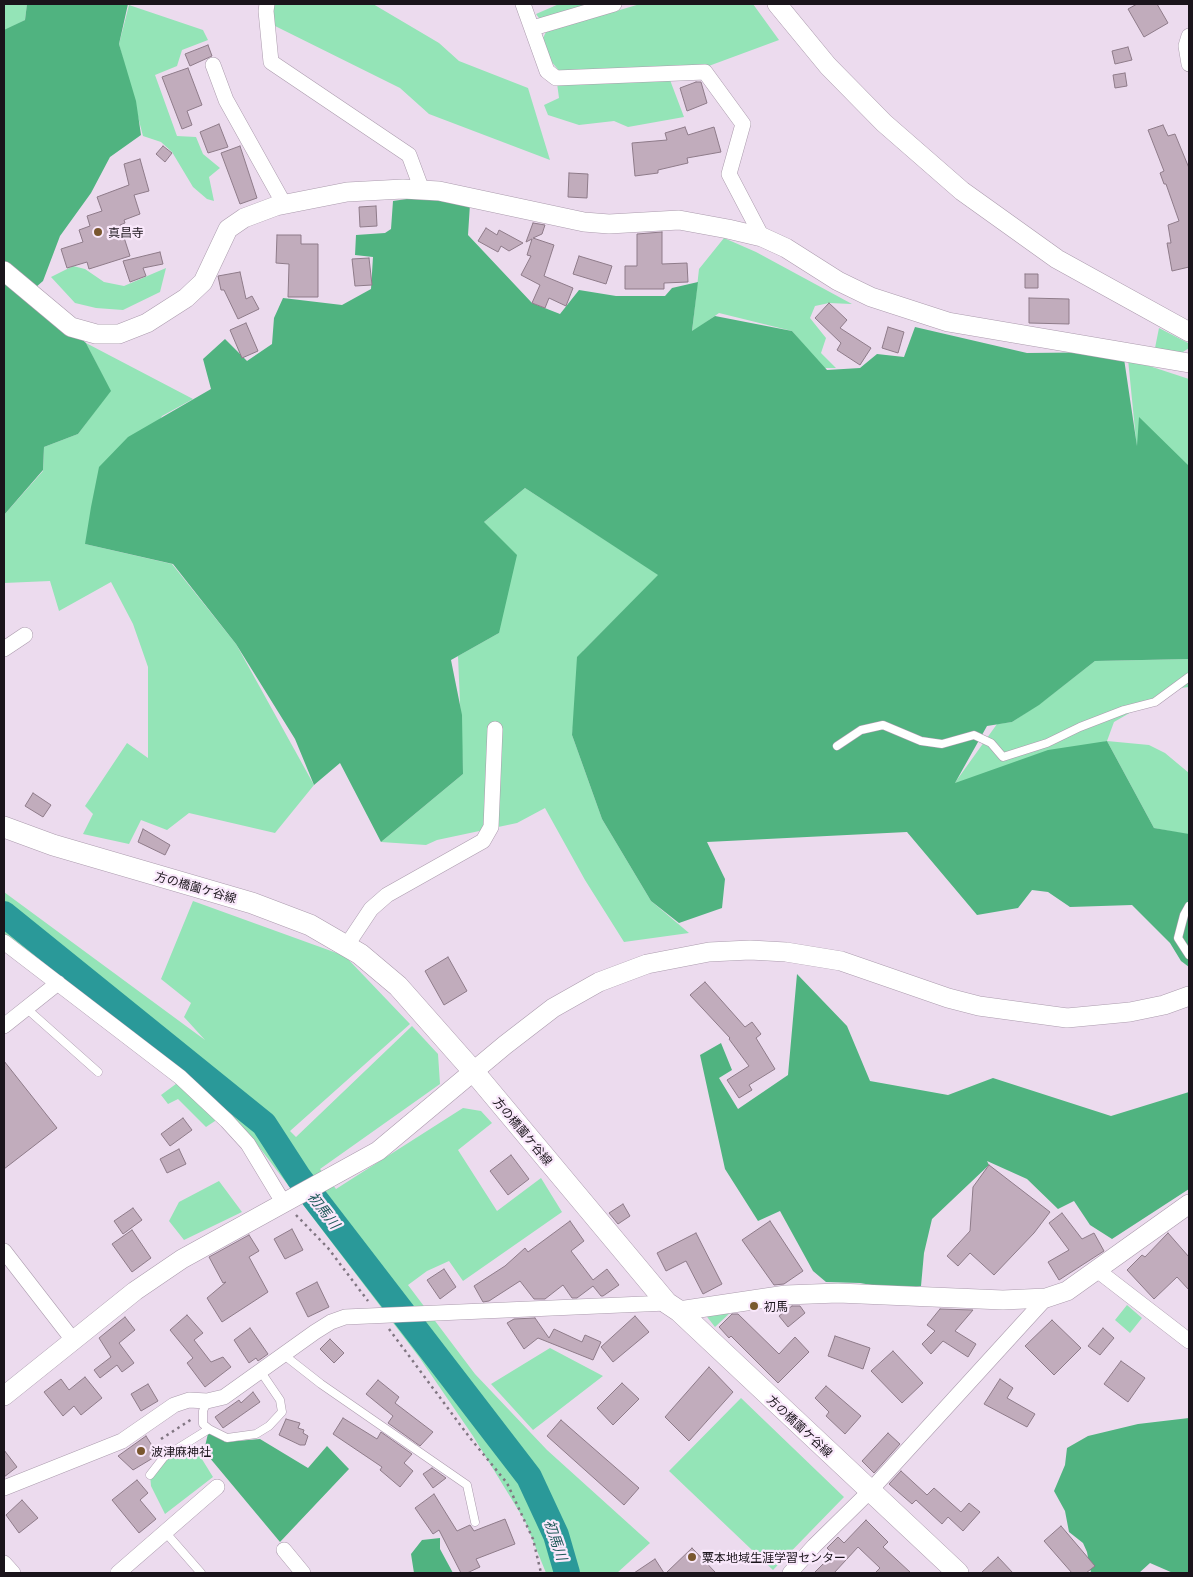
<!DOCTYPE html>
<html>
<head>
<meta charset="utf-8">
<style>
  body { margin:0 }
  #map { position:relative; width:1193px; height:1577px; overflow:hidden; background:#ecdbee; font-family:Georgia,serif }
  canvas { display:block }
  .frame { position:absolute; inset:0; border:5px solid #1a141b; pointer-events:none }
</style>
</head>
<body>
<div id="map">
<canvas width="1193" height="1577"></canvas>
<div class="frame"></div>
</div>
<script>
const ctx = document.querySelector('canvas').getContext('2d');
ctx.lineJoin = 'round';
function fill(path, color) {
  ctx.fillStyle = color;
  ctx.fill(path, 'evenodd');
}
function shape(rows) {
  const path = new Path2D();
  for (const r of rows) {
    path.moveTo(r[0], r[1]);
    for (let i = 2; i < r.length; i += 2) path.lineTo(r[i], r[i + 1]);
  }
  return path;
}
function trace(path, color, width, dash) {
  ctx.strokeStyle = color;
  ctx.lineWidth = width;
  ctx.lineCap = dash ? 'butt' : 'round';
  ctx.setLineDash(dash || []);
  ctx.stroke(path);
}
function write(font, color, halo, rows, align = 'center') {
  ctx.font = font + ' Georgia,"Noto Sans JP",serif';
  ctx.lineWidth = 4.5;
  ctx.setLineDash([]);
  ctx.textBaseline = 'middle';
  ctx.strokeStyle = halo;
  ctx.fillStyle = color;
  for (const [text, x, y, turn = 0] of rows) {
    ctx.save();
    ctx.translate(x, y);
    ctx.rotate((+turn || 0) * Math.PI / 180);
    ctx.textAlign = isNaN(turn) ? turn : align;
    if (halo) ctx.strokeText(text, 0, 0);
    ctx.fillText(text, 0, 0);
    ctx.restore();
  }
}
const green = shape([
  [4,4,27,4,25,20,4,31],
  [270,4,373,4,439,43,459,61,528,88,550,160,429,114,400,88,267,22],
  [559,4,594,4,541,21,536,14],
  [640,4,753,4,779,40,706,67,561,73,550,60,542,40,546,32],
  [129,5,203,30,208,40,182,50,177,66,155,75,177,136,196,137,203,154,220,168,209,177,214,201,207,199,193,187,172,152,161,142,143,136,119,44],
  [670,80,684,117,628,127,614,121,579,125,548,115,544,105,559,98,557,83],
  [724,238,756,252,852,304,829,303,815,306,810,318,826,338,821,353,836,368,823,368,792,331,719,313,692,332,699,269],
  [73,266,85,269,104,282,124,286,166,268,160,292,123,310,96,308,75,303,51,277],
  [1159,328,1188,343,1189,348,1180,354,1155,348],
  [86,343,193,399,162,416,85,544,172,564,236,644,314,785,275,833,189,813,167,830,141,820,129,844,83,834,93,814,85,806,127,743,148,758,148,667,133,624,111,582,59,611,50,581,4,583,4,515,43,471,44,447,78,434,110,391],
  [1128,359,1189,379,1189,478,1137,450],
  [525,488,659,575,583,651,572,735,602,819,651,901,689,933,624,942,585,880,545,808,517,823,437,840,426,845,381,842,463,774,458,656,499,633,484,522],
  [1189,659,1189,687,1171,689,1114,722,1107,741,1149,745,1165,753,1189,773,1189,835,1154,828,1107,741,954,784,997,724,1012,722,1045,700,1095,661],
  [4,892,205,1040,184,1017,191,1003,161,979,193,901,345,956,410,1024,290,1131,296,1137,412,1026,438,1054,440,1084,320,1169,336,1189,463,1108,481,1111,492,1123,458,1150,497,1211,541,1178,562,1212,463,1281,449,1261,427,1271,408,1285,475,1374,547,1450,650,1543,617,1573,546,1573,525,1521,473,1436,419,1357,256,1143,62,976,4,934],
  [180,1081,218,1119,206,1127,178,1099,168,1104,161,1095],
  [219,1181,242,1212,184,1240,169,1221,179,1202],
  [1127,1305,1142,1318,1130,1333,1115,1320],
  [732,1311,715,1327,704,1313],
  [550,1348,603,1376,533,1430,491,1384],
  [741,1398,844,1497,773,1570,669,1471],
  [192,1443,213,1477,165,1514,151,1486,150,1475,164,1457]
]);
const forest = shape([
  [27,4,128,4,119,44,136,101,141,135,110,157,91,193,60,236,43,281,28,294,30,293,86,343,111,391,78,434,44,447,43,470,4,515,4,30,25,20],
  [427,196,470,204,468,235,532,303,560,314,579,290,616,296,665,296,672,288,698,282,692,331,715,316,792,331,827,370,860,368,877,354,904,357,915,327,1027,353,1123,352,1137,446,1139,417,1189,466,1189,659,1095,661,1039,705,1012,722,987,726,955,783,1048,750,1107,741,1154,828,1189,834,1189,967,1181,961,1170,943,1132,905,1070,907,1048,892,1032,890,1018,908,977,915,907,832,707,842,725,879,722,908,679,923,651,901,602,819,572,735,577,657,658,575,525,488,484,522,517,555,499,633,451,660,462,715,463,774,381,842,340,763,314,785,295,739,236,644,173,564,85,544,91,507,99,467,128,437,211,389,203,359,225,339,247,361,272,344,274,318,283,298,342,305,371,289,373,257,355,255,356,235,385,233,391,229,393,201],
  [797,974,847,1026,870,1081,948,1095,993,1078,1111,1116,1189,1092,1189,1189,1112,1239,1090,1225,1074,1201,1058,1209,1027,1179,987,1161,989,1165,932,1219,924,1253,921,1286,900,1290,860,1283,826,1282,813,1271,780,1211,758,1221,725,1169,700,1055,721,1043,732,1070,719,1078,738,1109,788,1075],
  [1189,1418,1189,1573,1173,1573,1150,1563,1139,1573,1091,1573,1087,1552,1083,1543,1069,1532,1065,1511,1054,1491,1065,1465,1067,1448,1088,1436,1138,1424],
  [209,1429,225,1442,260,1439,308,1468,327,1446,349,1469,280,1542,204,1451],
  [440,1538,440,1549,453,1573,414,1573,411,1554,422,1540]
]);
const river = shape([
  [4,914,264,1124,299,1178,529,1477,556,1535,567,1573]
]);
const building = shape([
  [1137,4,1157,4,1168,23,1144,37,1128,9,1137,4],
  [208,45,212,56,190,66,185,54,208,45],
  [1128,47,1132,60,1115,64,1112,51,1128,47],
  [188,68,202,105,187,111,192,125,182,129,162,77,188,68],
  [1125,73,1127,86,1115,88,1113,75,1125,73],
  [696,82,701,82,707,103,687,111,680,88,696,82],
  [219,124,228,147,208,153,200,132,219,124],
  [1163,125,1168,136,1175,134,1189,168,1189,267,1172,271,1167,243,1171,243,1168,225,1179,221,1166,184,1164,184,1160,173,1164,171,1148,130,1163,125],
  [685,127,688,135,714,127,721,152,687,158,688,163,658,170,658,173,635,176,632,143,667,140,665,133,685,127],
  [163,146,172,153,165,162,156,154,163,146],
  [240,146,257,198,240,204,221,153,240,146],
  [140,159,149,191,134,195,140,214,124,220,125,223,120,225,130,256,89,269,87,262,67,268,61,249,83,242,79,230,90,226,87,216,102,211,97,197,129,185,124,164,140,159],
  [569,173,588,174,587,198,568,197,569,173],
  [376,206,377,226,360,227,359,207,376,206],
  [533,223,545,225,542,234,533,238,554,245,544,276,573,288,566,306,549,298,545,308,532,303,540,285,521,275,531,256,527,255,532,239,526,242,533,223],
  [486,228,497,235,499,230,523,243,509,251,501,246,498,252,478,241,486,228],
  [662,232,662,264,687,263,688,282,664,283,664,289,625,289,625,266,637,266,637,234,662,232],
  [277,235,301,235,301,244,318,244,318,297,288,297,289,264,276,263,277,235],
  [160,252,163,264,143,268,146,276,130,282,123,261,160,252],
  [579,256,612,266,606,284,573,274,579,256],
  [369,258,372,285,355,286,352,259,369,258],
  [240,272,246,299,252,296,259,309,238,319,224,290,221,290,218,276,240,272],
  [1025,274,1038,274,1038,288,1025,288,1025,274],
  [1029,298,1069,299,1069,324,1029,323,1029,298],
  [829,303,847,320,840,328,871,348,860,365,837,350,841,343,815,318,829,303],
  [246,323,258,351,242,358,230,330,246,323],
  [888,327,904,332,898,353,882,348,888,327],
  [33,793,51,805,43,817,25,806,33,793],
  [143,829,170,845,165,855,138,842,143,829],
  [448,957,467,991,444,1005,425,971,448,957],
  [705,982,745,1027,752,1022,761,1034,756,1038,775,1069,749,1085,752,1090,739,1098,727,1080,749,1066,729,1039,730,1038,690,995,705,982],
  [4,1061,57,1128,4,1169,4,1061],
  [183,1118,192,1130,170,1146,161,1134,183,1118],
  [179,1149,186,1164,167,1173,160,1159,179,1149],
  [511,1155,529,1179,508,1195,490,1171,511,1155],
  [989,1165,1050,1212,1034,1233,994,1275,970,1253,958,1266,947,1256,970,1231,973,1187,989,1165],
  [623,1204,630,1216,618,1224,609,1213,623,1204],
  [133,1208,142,1220,123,1234,114,1221,133,1208],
  [1062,1213,1082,1239,1094,1233,1104,1251,1059,1280,1048,1262,1069,1250,1049,1223,1062,1213],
  [570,1221,584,1241,571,1251,593,1280,607,1269,619,1285,603,1296,601,1296,593,1286,577,1298,572,1298,563,1285,545,1299,534,1299,520,1281,489,1301,483,1302,474,1286,505,1266,525,1248,528,1252,570,1221],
  [770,1221,803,1271,784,1284,774,1285,742,1240,770,1221],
  [292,1229,303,1250,285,1259,274,1239,292,1229],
  [132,1230,151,1258,132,1272,112,1244,132,1230],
  [696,1233,722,1284,703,1294,686,1261,666,1271,657,1253,696,1233],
  [1168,1233,1189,1257,1189,1290,1177,1277,1154,1299,1127,1270,1142,1255,1145,1257,1168,1233],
  [249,1235,259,1251,249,1257,268,1292,222,1322,207,1298,226,1282,223,1283,209,1257,249,1235],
  [444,1269,456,1287,440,1299,427,1280,444,1269],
  [317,1282,329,1307,308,1317,296,1293,317,1282],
  [792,1306,800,1306,805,1313,788,1327,779,1316,792,1306],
  [940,1309,973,1310,955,1331,976,1344,968,1357,943,1341,931,1354,922,1344,935,1331,927,1325,940,1309],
  [732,1314,738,1314,779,1354,795,1337,809,1352,778,1383,731,1336,729,1338,719,1327,732,1314],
  [187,1315,203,1333,194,1340,211,1362,223,1357,231,1367,205,1387,187,1363,193,1358,170,1330,187,1315],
  [635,1316,649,1332,613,1362,601,1347,635,1316],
  [125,1317,135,1330,119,1343,134,1363,122,1372,117,1365,100,1378,94,1370,111,1357,99,1338,125,1317],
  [535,1318,549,1338,554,1329,582,1342,585,1335,601,1342,593,1360,538,1338,524,1349,507,1323,514,1319,535,1318],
  [1052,1320,1081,1348,1054,1375,1025,1346,1052,1320],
  [250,1328,268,1354,258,1361,256,1358,249,1363,234,1340,250,1328],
  [1103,1328,1114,1338,1100,1355,1088,1346,1103,1328],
  [835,1336,870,1348,863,1369,828,1356,835,1336],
  [330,1339,344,1353,334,1363,320,1349,330,1339],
  [893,1351,923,1383,902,1403,871,1371,893,1351],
  [1121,1361,1145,1378,1128,1402,1104,1384,1121,1361],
  [709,1367,733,1392,689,1441,665,1417,709,1367],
  [85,1377,102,1398,81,1415,74,1406,63,1416,44,1392,61,1379,69,1390,85,1377],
  [1000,1379,1013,1388,1007,1398,1035,1414,1027,1427,984,1404,1000,1379],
  [378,1380,399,1397,395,1403,433,1432,420,1446,388,1423,393,1416,366,1394,378,1380],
  [622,1383,639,1399,613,1425,597,1408,622,1383],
  [148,1384,158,1401,141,1411,131,1394,148,1384],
  [826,1386,861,1416,845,1434,826,1416,829,1412,815,1398,826,1386],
  [253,1392,260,1402,223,1428,215,1417,239,1400,241,1403,253,1392],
  [343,1418,377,1439,381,1432,412,1454,404,1463,413,1471,400,1487,380,1470,382,1467,333,1434,343,1418],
  [286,1419,300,1423,298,1428,304,1430,303,1433,308,1436,305,1445,300,1445,279,1435,286,1419],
  [561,1420,639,1488,624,1505,547,1436,561,1420],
  [888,1433,900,1444,874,1473,862,1461,888,1433],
  [146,1436,158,1455,133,1470,118,1456,146,1436],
  [4,1450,17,1467,4,1477,4,1450],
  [432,1468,446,1478,433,1488,423,1474,432,1468],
  [901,1471,927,1495,934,1488,961,1512,969,1503,980,1512,963,1531,948,1517,942,1524,916,1500,912,1504,889,1484,901,1471],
  [137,1480,148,1493,140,1500,156,1519,139,1533,112,1500,137,1480],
  [434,1494,457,1531,470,1525,474,1531,505,1519,515,1544,476,1559,480,1567,467,1573,461,1573,439,1530,433,1534,415,1508,434,1494],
  [22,1500,38,1518,19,1533,6,1515,22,1500],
  [866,1520,888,1542,883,1547,911,1573,875,1573,880,1568,858,1547,834,1573,814,1573,833,1554,827,1548,838,1537,844,1543,866,1520],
  [1061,1526,1095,1566,1086,1573,1072,1573,1044,1541,1061,1526],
  [692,1548,716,1573,666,1573,692,1548],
  [998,1557,1013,1573,981,1573,998,1557],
  [655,1559,664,1573,634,1573,655,1559]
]);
const path = shape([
  [296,1215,328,1248,368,1301],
  [389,1329,470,1438,507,1483,533,1539,541,1573],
  [161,1439,192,1419]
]);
const service = shape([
  [837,746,861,730,883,725,921,741,942,744,974,735,991,743,1003,757,1047,743,1080,727,1124,710,1155,702,1189,677],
  [1189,906,1184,915,1178,938,1189,955],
  [26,1008,98,1072],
  [284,1355,321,1384,467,1485,475,1522],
  [207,1401,203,1411,203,1424,209,1429,227,1438,256,1434,269,1426,282,1412,280,1400,261,1372],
  [150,1475,164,1457,209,1429],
  [166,1533,201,1573]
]);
const minor = shape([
  [267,4,266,11,271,62,409,155,422,190],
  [523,4,547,71,556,78,705,72,743,124,729,174,762,237],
  [533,28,614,4],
  [1189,36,1186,46,1189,64],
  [213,65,226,100,284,204],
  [4,649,25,635],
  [4,942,180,1077,227,1121,248,1144,283,1202],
  [347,945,371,909,387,895,483,841,491,827,495,729],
  [4,1026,58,983],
  [4,1251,73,1340],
  [1097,1270,1189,1341],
  [4,1488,122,1441,174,1405,189,1400,207,1401,224,1397,315,1332,331,1322,345,1317,667,1303],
  [284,1550,303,1573],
  [4,1563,13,1573],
  [118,1573,217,1487],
  [790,1573,814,1546,869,1492,1046,1298]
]);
const tertiary = shape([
  [777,4,828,66,884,123,962,191,1057,259,1189,332],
  [4,271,71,327,96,334,119,334,147,323,186,298,203,282,228,229,244,218,276,206,347,192,403,189,439,191,584,222,609,224,679,220,728,229,762,237,786,248,838,281,871,297,948,322,1189,363],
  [679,1311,786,1295,838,1293,1003,1300,1046,1298,1067,1291,1189,1204],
  [4,1396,135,1291,182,1259,378,1151,505,1045,553,1008,599,982,647,964,709,952,750,950,786,952,841,961,948,998,979,1006,1067,1018,1130,1012,1164,1005,1189,996]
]);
const secondary = shape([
  [4,827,53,845,252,903,310,925,360,954,398,986,474,1072,667,1303,679,1311,958,1573]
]);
const markers = [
  [98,232,5,"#79572f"],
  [754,1306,5,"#79572f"],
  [141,1451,5,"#79572f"],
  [692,1557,5,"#79572f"]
];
const poiNames = [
  ["真昌寺",108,232],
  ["初馬",764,1306],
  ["波津麻神社",151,1451],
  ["粟本地域生涯学習センター",702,1557]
];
const streetNames = [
  ["方の橋薗ケ谷線",196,887,16],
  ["方の橋薗ケ谷線",523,1131,50],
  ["方の橋薗ケ谷線",800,1426,43]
];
const waterNames = [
  ["初馬川",324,1210,52],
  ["初馬川",556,1540,71]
];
fill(green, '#94e4b7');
fill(forest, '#50b380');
trace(river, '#2a9999', 26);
fill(building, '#c1acbc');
trace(building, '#8e7b89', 1);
trace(service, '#ab9bad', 9);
trace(minor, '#ab9bad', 16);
trace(tertiary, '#ab9bad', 20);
trace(secondary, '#ab9bad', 22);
trace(path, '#817682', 2.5, [2.5, 4]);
trace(service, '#fff', 8);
trace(minor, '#fff', 15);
trace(tertiary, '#fff', 19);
trace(secondary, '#fff', 21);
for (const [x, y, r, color] of markers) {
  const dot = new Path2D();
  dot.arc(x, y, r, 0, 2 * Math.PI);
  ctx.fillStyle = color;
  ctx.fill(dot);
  trace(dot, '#f9e8fb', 2);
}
write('12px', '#1a141b', '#f9e8fb', poiNames, 'left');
write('12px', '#1a141b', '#f9e8fb', streetNames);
write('italic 14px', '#1d5858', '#f9e8fb', waterNames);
</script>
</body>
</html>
